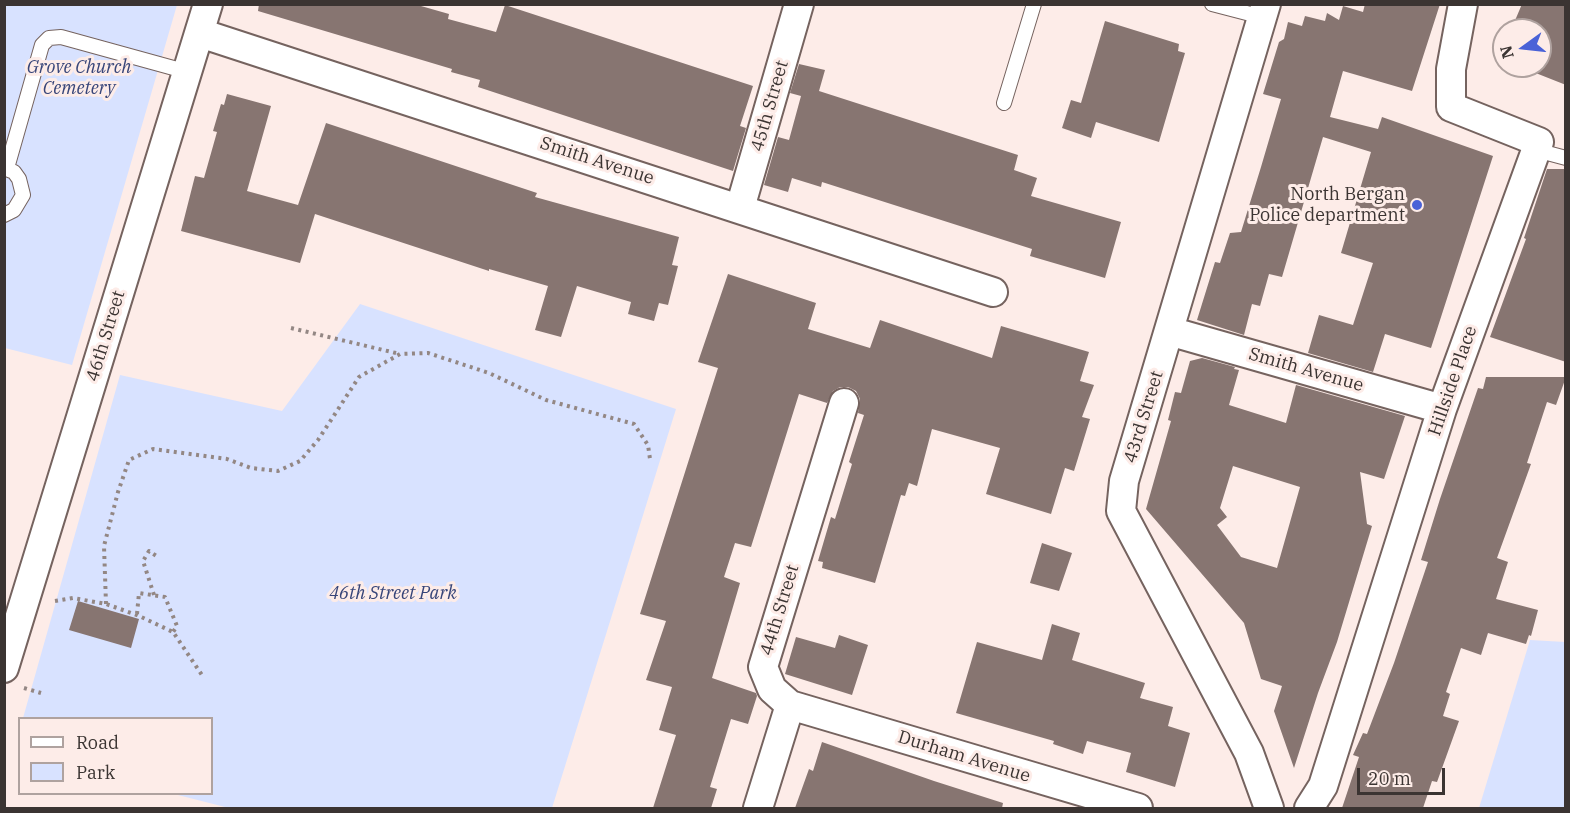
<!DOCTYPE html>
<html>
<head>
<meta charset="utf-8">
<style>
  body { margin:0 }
  #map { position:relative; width:1570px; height:813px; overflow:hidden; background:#fdece8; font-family:"IBM Plex Serif",serif }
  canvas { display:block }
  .frame { position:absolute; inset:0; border:6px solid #3b3432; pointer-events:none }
  .legend { position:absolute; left:18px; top:717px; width:195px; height:78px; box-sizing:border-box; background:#fdece8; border:2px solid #afa29f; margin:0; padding:8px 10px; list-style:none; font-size:18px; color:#3b3432 }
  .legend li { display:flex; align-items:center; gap:12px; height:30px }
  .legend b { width:30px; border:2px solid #afa29f }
  .north { position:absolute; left:1492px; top:18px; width:60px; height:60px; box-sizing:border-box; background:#fdece8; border:2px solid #afa29f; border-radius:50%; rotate:255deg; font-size:16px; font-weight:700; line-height:24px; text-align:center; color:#3b3432 }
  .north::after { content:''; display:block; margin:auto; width:21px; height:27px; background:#4a62d7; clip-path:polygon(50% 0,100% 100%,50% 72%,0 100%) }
  .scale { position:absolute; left:1357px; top:768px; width:88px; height:27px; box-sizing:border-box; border:3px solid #3b3432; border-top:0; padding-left:8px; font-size:18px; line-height:21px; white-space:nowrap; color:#3b3432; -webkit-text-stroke:4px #fdece8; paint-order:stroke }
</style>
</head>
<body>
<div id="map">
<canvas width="1570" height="813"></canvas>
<div class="frame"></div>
<ul class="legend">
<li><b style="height:8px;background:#fff"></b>Road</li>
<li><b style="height:16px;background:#d8e2ff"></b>Park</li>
</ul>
<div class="north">N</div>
<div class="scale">20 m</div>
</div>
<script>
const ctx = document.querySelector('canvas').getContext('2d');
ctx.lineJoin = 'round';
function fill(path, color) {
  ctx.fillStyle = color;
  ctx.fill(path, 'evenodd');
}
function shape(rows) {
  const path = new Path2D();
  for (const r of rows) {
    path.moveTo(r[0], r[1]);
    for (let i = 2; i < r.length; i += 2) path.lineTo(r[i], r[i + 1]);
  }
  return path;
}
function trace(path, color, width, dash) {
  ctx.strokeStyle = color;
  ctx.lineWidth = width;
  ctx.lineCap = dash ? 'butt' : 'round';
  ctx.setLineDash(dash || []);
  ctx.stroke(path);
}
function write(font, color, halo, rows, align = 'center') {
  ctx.font = font + ' "IBM Plex Serif",serif';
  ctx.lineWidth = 6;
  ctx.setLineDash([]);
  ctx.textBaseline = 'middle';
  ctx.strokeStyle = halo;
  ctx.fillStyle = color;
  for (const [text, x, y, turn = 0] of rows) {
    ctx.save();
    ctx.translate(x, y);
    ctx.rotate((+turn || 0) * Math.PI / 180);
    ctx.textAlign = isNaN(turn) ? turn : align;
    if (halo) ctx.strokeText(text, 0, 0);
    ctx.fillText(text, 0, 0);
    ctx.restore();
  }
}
const green = shape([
  [5,5,177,5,72,365,5,348],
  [360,304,676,409,552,808,229,808,174,794,212,794,212,718,23,718,120,375,282,411],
  [1530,640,1565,642,1565,808,1479,808]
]);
const building = shape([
  [259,4,414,4,449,14,448,19,496,32,505,5,753,86,740,126,746,128,733,171,478,87,480,80,451,72,452,69,258,11],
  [1365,4,1440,4,1412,91,1343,71,1330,117,1378,129,1382,117,1493,156,1431,348,1385,334,1373,372,1308,353,1319,315,1353,325,1373,263,1341,253,1371,152,1323,137,1282,277,1269,274,1260,306,1252,304,1244,335,1197,320,1215,262,1220,263,1230,233,1241,232,1261,167,1281,99,1263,94,1279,42,1284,39,1288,22,1302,26,1305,16,1325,21,1327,13,1339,20,1343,6,1363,12],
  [1522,4,1566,4,1566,85,1518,66,1540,66,1540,30,1511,30],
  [1105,21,1179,44,1178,51,1185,53,1159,142,1096,122,1091,138,1062,128,1071,100,1081,103],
  [799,64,825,70,819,91,1018,155,1014,170,1037,178,1031,196,1121,222,1105,278,1030,256,1032,249,822,182,821,187,792,178,788,192,764,185,778,137,789,140,801,96,790,93],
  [227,94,271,106,247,191,298,205,326,123,537,193,535,197,679,237,672,265,678,266,668,305,659,303,654,321,628,314,631,302,577,286,561,337,535,330,548,286,489,269,489,271,315,214,300,263,181,231,195,176,204,178,217,132,213,131,221,104,224,105],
  [1547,169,1566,169,1566,362,1490,337,1526,239,1524,238],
  [728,274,816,303,808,329,870,348,880,320,992,358,1001,326,1089,352,1080,381,1094,385,1082,417,1090,419,1074,471,1065,468,1051,514,986,494,1000,448,932,429,917,486,909,483,905,496,901,495,875,583,822,568,823,562,818,561,831,517,835,519,852,464,849,462,864,415,858,413,860,399,856,391,848,387,840,387,833,391,827,403,799,394,751,547,735,543,724,577,740,583,712,678,756,693,757,696,748,724,731,719,710,787,717,789,711,808,653,808,676,735,659,730,672,687,646,680,666,621,640,614,718,368,698,362],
  [1202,358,1235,367,1234,369,1239,370,1229,405,1286,423,1296,385,1405,416,1384,479,1360,472,1367,524,1372,526,1337,642,1318,693,1294,768,1274,711,1282,686,1261,679,1244,623,1146,509,1171,421,1168,420,1175,392,1181,393,1190,361],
  [1233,466,1300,487,1277,568,1241,557,1217,525,1227,517,1220,508],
  [1486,377,1566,377,1556,405,1547,402,1527,463,1531,464,1497,558,1508,562,1496,599,1538,610,1531,636,1529,635,1526,644,1488,633,1481,655,1461,648,1446,692,1450,694,1443,716,1459,721,1437,782,1432,781,1423,808,1342,808,1359,757,1353,755,1363,733,1367,734,1394,663,1428,562,1421,560,1440,499,1478,388,1483,389],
  [1042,543,1072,553,1059,591,1030,583],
  [78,601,139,619,131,648,69,630],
  [1052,624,1080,633,1072,660,1145,683,1140,698,1173,707,1168,726,1190,733,1175,787,1126,772,1131,753,1087,741,1083,754,1053,744,1054,741,956,713,977,642,1042,660],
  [839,635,868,645,852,695,785,674,796,637,835,648],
  [822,742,934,781,1003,803,1002,808,795,808,809,769,813,771]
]);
const path = shape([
  [291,328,400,354],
  [154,595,143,561,149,551,158,557],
  [55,601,73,598,106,604,137,615,173,632,202,675],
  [106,604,104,546,118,492,129,460,153,449,227,459,251,468,278,471,300,461,318,440,359,377,400,354,428,353,489,373,546,400,634,424,648,445,650,459],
  [137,614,139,593,165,597,177,626,173,632],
  [24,688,41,693]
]);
const lane = shape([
  [1212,4,1262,17],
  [1004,103,1034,4],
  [1536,150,1566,158],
  [4,168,14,172,19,179,23,195,14,210,4,215],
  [7,168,42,45,49,38,61,37,188,72]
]);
const street = shape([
  [1266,4,1124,481,1121,511,1249,753,1269,808],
  [200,33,993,292],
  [740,208,799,4],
  [1169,331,1442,409],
  [844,403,763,667,772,689,790,705,1138,808],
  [4,668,208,4],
  [758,808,790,705],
  [1309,808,1323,786,1442,409,1539,142,1451,107,1451,69,1463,4]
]);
const markers = [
  [1417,205,6,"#4a62d7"]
];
const parkNames = [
  ["Grove Church",79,68],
  ["Cemetery",79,89],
  ["46th Street Park",393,594]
];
const streetNames = [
  ["45th Street",770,106,-74],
  ["Smith Avenue",597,161,18],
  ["46th Street",106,336,-73],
  ["Smith Avenue",1306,370,16],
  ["Hillside Place",1453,381,-71],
  ["43rd Street",1144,417,-73],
  ["44th Street",780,610,-73],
  ["Durham Avenue",964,757,17]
];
const poiNames = [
  ["North Bergan",1405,195],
  ["Police department",1405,216]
];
fill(green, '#d8e2ff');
fill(building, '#877571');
trace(lane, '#75635f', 16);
trace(street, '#75635f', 32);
trace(path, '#938784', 4, [3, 4.5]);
trace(lane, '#fff', 14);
trace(street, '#fff', 28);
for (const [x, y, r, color] of markers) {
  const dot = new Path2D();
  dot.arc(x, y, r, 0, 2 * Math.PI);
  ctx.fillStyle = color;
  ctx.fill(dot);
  trace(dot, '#fdece8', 2);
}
write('italic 18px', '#374579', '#fdece8', parkNames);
write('18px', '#3b3432', '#fdece8', streetNames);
write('18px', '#3b3432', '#fdece8', poiNames, 'right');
</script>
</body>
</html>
